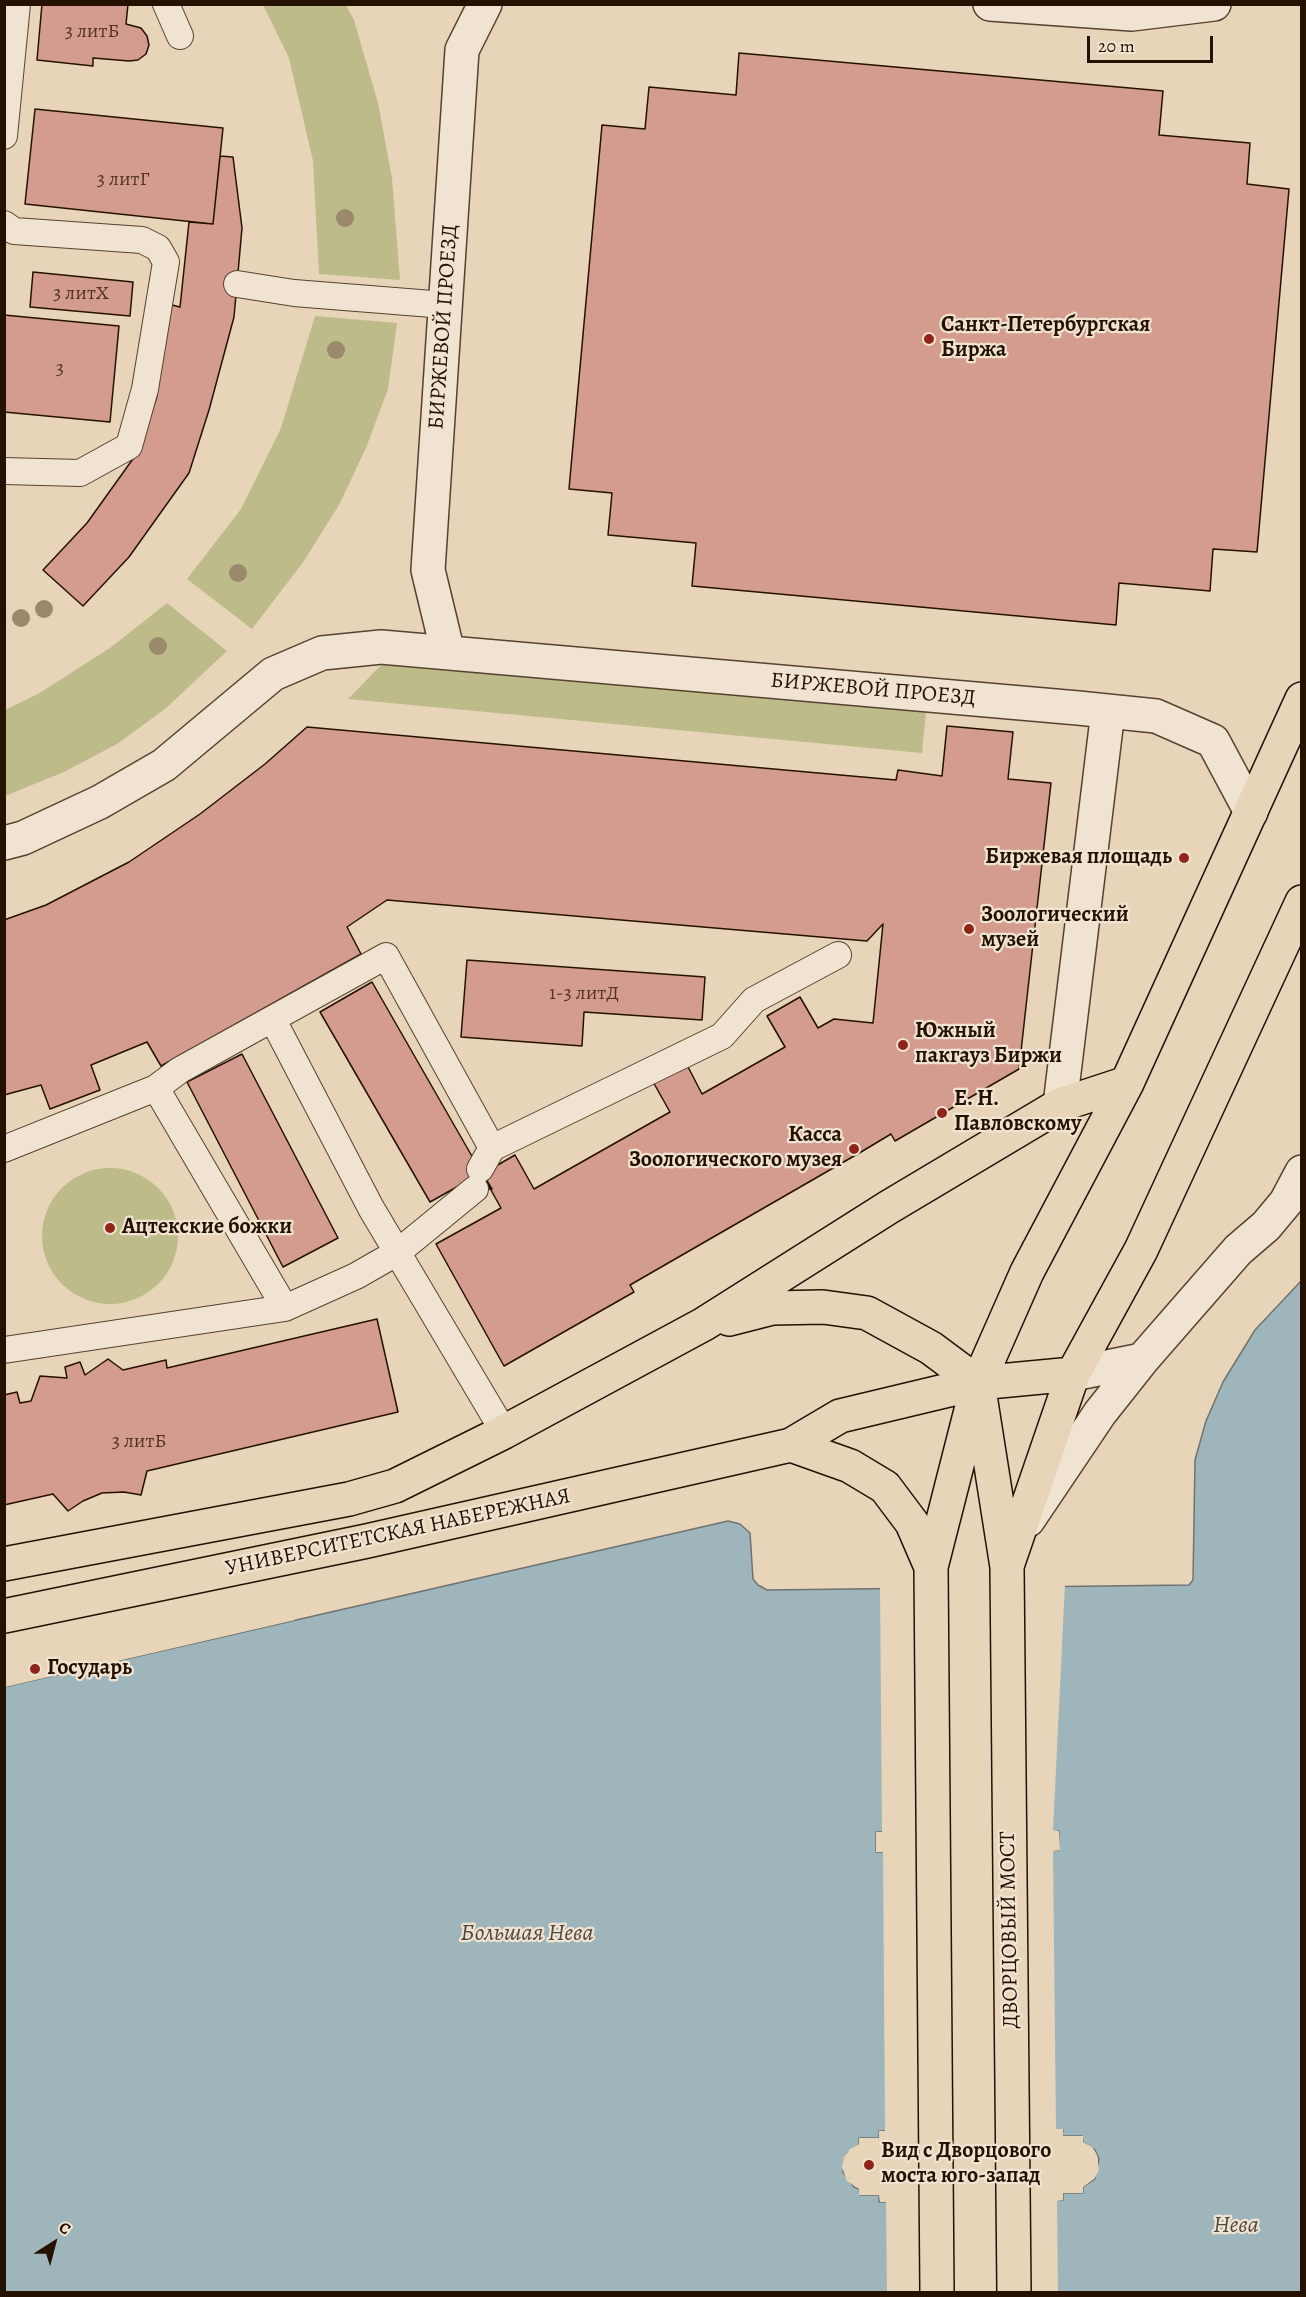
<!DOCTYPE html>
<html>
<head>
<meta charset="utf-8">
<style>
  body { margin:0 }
  #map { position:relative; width:1306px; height:2297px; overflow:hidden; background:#e8d4b8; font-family:Alegreya,serif }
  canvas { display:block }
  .frame { position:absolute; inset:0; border:6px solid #251100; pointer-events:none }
  .north { position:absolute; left:24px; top:2213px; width:60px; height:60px; -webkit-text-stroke:4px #f0e3d1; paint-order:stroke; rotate:36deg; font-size:16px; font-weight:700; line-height:24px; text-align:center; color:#251100 }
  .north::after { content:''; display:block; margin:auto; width:21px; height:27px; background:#251100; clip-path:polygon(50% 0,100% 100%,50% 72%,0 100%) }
  .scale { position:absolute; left:1087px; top:36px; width:126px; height:27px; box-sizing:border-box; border:3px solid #251100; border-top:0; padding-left:8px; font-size:18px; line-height:21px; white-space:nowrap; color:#251100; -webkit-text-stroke:4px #f0e3d1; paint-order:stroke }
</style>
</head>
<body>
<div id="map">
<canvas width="1306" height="2297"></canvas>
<div class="frame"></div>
<div class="north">С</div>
<div class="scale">20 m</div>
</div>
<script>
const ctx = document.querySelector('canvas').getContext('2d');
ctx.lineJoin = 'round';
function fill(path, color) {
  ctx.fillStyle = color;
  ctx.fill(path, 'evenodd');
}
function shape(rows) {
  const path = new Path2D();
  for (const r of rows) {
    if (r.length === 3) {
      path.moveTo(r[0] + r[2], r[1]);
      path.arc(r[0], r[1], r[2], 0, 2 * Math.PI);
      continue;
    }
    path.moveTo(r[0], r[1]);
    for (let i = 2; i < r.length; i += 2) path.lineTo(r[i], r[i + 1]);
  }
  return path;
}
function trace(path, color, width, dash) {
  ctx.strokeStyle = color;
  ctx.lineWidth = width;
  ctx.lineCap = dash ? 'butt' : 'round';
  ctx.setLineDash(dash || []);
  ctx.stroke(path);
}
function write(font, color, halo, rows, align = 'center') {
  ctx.font = font + ' Alegreya,serif';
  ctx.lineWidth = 4.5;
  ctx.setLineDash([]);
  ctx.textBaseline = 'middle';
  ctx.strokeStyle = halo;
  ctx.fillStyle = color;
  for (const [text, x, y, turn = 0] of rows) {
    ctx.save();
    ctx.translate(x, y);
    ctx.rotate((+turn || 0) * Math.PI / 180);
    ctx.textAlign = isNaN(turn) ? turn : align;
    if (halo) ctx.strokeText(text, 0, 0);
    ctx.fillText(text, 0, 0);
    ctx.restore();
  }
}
const green = shape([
  [263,5,346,5,354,20,378,103,392,178,400,280,319,274,313,161,289,58],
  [315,316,397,323,388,389,366,448,339,505,304,561,252,629,187,579,241,509,281,428],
  [167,603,227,651,165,709,117,744,64,772,5,796,5,710,38,694,110,648],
  [387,659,926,712,922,753,348,699],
  [110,1236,68]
]);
const water = shape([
  [1301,1281,1301,2292,5,2292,4,1687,728,1521,740,1524,750,1533,753,1579,758,1585,767,1590,1189,1585,1193,1580,1195,1460,1206,1421,1223,1382,1255,1330,1301,1281],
  [1059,1831,1059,1850,876,1852,876,1832,1059,1831],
  [1063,2130,1062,2136,1082,2136,1083,2142,1095,2150,1099,2159,1095,2179,1083,2187,1083,2193,1063,2193,1063,2200,879,2202,879,2195,860,2195,859,2189,854,2187,843,2172,847,2153,859,2144,859,2138,879,2138,879,2131,1063,2130]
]);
const pier = shape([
  [1065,1584,1053,1830,1059,1831,1060,1850,1053,1851,1056,2129,1063,2129,1063,2136,1083,2136,1083,2142,1092,2147,1097,2155,1099,2170,1095,2178,1083,2187,1083,2193,1063,2193,1063,2200,1057,2201,1058,2292,887,2292,886,2202,880,2202,879,2195,859,2195,859,2189,847,2181,842,2167,844,2157,850,2149,859,2144,859,2138,879,2138,879,2131,885,2131,883,1852,876,1852,876,1832,882,1832,880,1586],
  [1056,1834,1057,1847,879,1848,879,1836],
  [1059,2133,1061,2139,1080,2139,1081,2144,1093,2152,1097,2164,1093,2177,1081,2185,1080,2190,1062,2191,1060,2197,882,2199,880,2192,862,2192,861,2187,849,2179,845,2171,847,2158,852,2151,861,2146,862,2141,880,2140,882,2134],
  [294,1617,295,1620,5,1687,4,1684]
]);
const building = shape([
  [42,4,128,4,126,24,141,28,147,36,149,45,146,54,138,60,129,61,93,58,93,66,37,60,42,4],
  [739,53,1163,91,1159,135,1250,143,1247,184,1289,189,1257,552,1213,549,1210,591,1119,583,1116,625,692,586,696,543,608,535,612,493,569,489,602,125,645,129,649,87,736,95,739,53],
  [35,109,223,128,213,224,25,204,35,109],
  [220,156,233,157,242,228,234,317,209,410,189,473,129,557,83,606,43,570,87,523,140,449,157,396,149,393,172,305,180,307,189,222,213,224,220,156],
  [33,272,133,282,130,316,30,307,33,272],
  [4,315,119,326,110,422,4,412,4,315],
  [947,726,1013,732,1008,779,1051,783,1019,1069,895,1141,891,1134,861,1152,630,1285,634,1292,504,1366,436,1244,501,1208,482,1174,515,1155,534,1189,670,1112,652,1080,685,1061,702,1094,785,1047,767,1016,800,997,818,1028,834,1019,873,1023,883,924,867,941,387,900,347,927,361,954,161,1066,147,1042,91,1065,100,1090,50,1109,41,1085,4,1095,4,920,46,905,129,862,200,814,265,764,307,727,896,780,898,770,942,776,947,726],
  [467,960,705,977,702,1020,584,1012,582,1046,461,1037,467,960],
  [372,982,477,1165,492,1189,475,1189,462,1184,430,1202,320,1012,372,982],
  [242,1054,338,1238,283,1267,187,1082,242,1054],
  [377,1319,398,1412,147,1471,141,1495,124,1492,102,1493,83,1501,68,1511,53,1494,4,1505,4,1395,17,1392,20,1403,31,1401,40,1376,67,1378,65,1367,80,1362,85,1375,108,1359,123,1370,166,1360,167,1368,377,1319]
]);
const lane = shape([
  [166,4,180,36],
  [4,136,17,4],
  [4,224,14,231,142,240,158,248,166,262,145,389,129,446,80,473,4,471],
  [237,284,294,293,445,305],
  [273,1020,371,1208,504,1432],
  [156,1088,285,1308],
  [4,1149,156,1088,180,1070,386,956,492,1148],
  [480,1169,492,1148,722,1036,754,1000,838,955],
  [4,1350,285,1308,356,1276,398,1252,475,1189]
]);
const street = shape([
  [990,4,1132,14,1214,4],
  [448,653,428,570,462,50,485,4],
  [4,843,23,838,100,802,164,765,273,674,322,653,381,647,1078,708,1156,716,1213,741,1251,812],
  [1060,1105,1108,711],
  [1073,1374,1142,1360],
  [1028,1520,1100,1413,1142,1360,1238,1250,1266,1226,1286,1202,1302,1172]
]);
const primary = shape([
  [729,1319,772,1308,823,1307,867,1313,931,1348,978,1383,1007,1567,1014,2292],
  [791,1445,850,1466,885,1487,912,1523,931,1567],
  [1008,1563,1073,1374,1141,1250,1302,902],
  [4,1564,349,1499,395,1486,504,1432,704,1324,889,1207,1060,1105,1127,1083],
  [4,1616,367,1541,791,1445,840,1416,978,1383,1073,1374],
  [937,2292,931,1567,978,1383,1027,1272,1127,1083,1302,699]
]);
const trees = [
  [345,218],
  [336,350],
  [238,573],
  [44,609],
  [21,618],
  [158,646]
];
const markers = [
  [929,339,6,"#8f2418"],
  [1184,858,6,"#8f2418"],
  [969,929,6,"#8f2418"],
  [903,1045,6,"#8f2418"],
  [942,1113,6,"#8f2418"],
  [854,1149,6,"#8f2418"],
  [110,1228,6,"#8f2418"],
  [35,1669,6,"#8f2418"],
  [869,2165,6,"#8f2418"]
];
const numberNames = [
  ["3 литБ",92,32],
  ["3 литГ",123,180],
  ["3 литХ",81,294],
  ["3",60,369],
  ["1-3 литД",584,994],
  ["3 литБ",139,1442]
];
const poiNames = [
  ["Санкт-Петербургская",941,326],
  ["Биржа",941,351],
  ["Биржевая площадь",1172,858,"right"],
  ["Зоологический",981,916],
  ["музей",981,941],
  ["Южный",915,1032],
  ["пакгауз Биржи",915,1057],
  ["Е. Н.",954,1100],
  ["Павловскому",954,1125],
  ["Касса",842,1136,"right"],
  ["Зоологического музея",842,1161,"right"],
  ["Ацтекские божки",122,1228],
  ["Государь",47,1669],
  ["Вид с Дворцового",881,2152],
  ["моста юго-запад",881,2177]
];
const streetNames = [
  ["БИРЖЕВОЙ ПРОЕЗД",444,327,-86],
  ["БИРЖЕВОЙ ПРОЕЗД",873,690,5],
  ["УНИВЕРСИТЕТСКАЯ НАБЕРЕЖНАЯ",398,1533,-12],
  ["ДВОРЦОВЫЙ МОСТ",1010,1930,-91]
];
const waterNames = [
  ["Большая Нева",527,1934],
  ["Нева",1236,2226]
];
fill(green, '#bdbb8a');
fill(water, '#9eb5bb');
trace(water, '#6e7370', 1.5);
fill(pier, '#e8d4b8');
fill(building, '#d49c8e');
trace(building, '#251100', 1.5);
trace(lane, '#56422e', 28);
trace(street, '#56422e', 36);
trace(primary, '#251100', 36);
trace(lane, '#f0e3d1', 26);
trace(street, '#f0e3d1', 33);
trace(primary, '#e8d4b8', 33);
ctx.fillStyle = '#9a896d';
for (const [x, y] of trees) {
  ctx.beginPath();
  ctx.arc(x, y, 9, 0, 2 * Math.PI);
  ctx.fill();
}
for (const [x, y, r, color] of markers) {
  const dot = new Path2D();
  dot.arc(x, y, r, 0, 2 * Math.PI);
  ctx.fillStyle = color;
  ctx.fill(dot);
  trace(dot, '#f0e3d1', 2);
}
write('20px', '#513424', null, numberNames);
write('bold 22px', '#251100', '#f0e3d1', poiNames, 'left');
write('22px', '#251100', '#f0e3d1', streetNames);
write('italic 24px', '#4f4a41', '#f0e3d1', waterNames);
</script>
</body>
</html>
